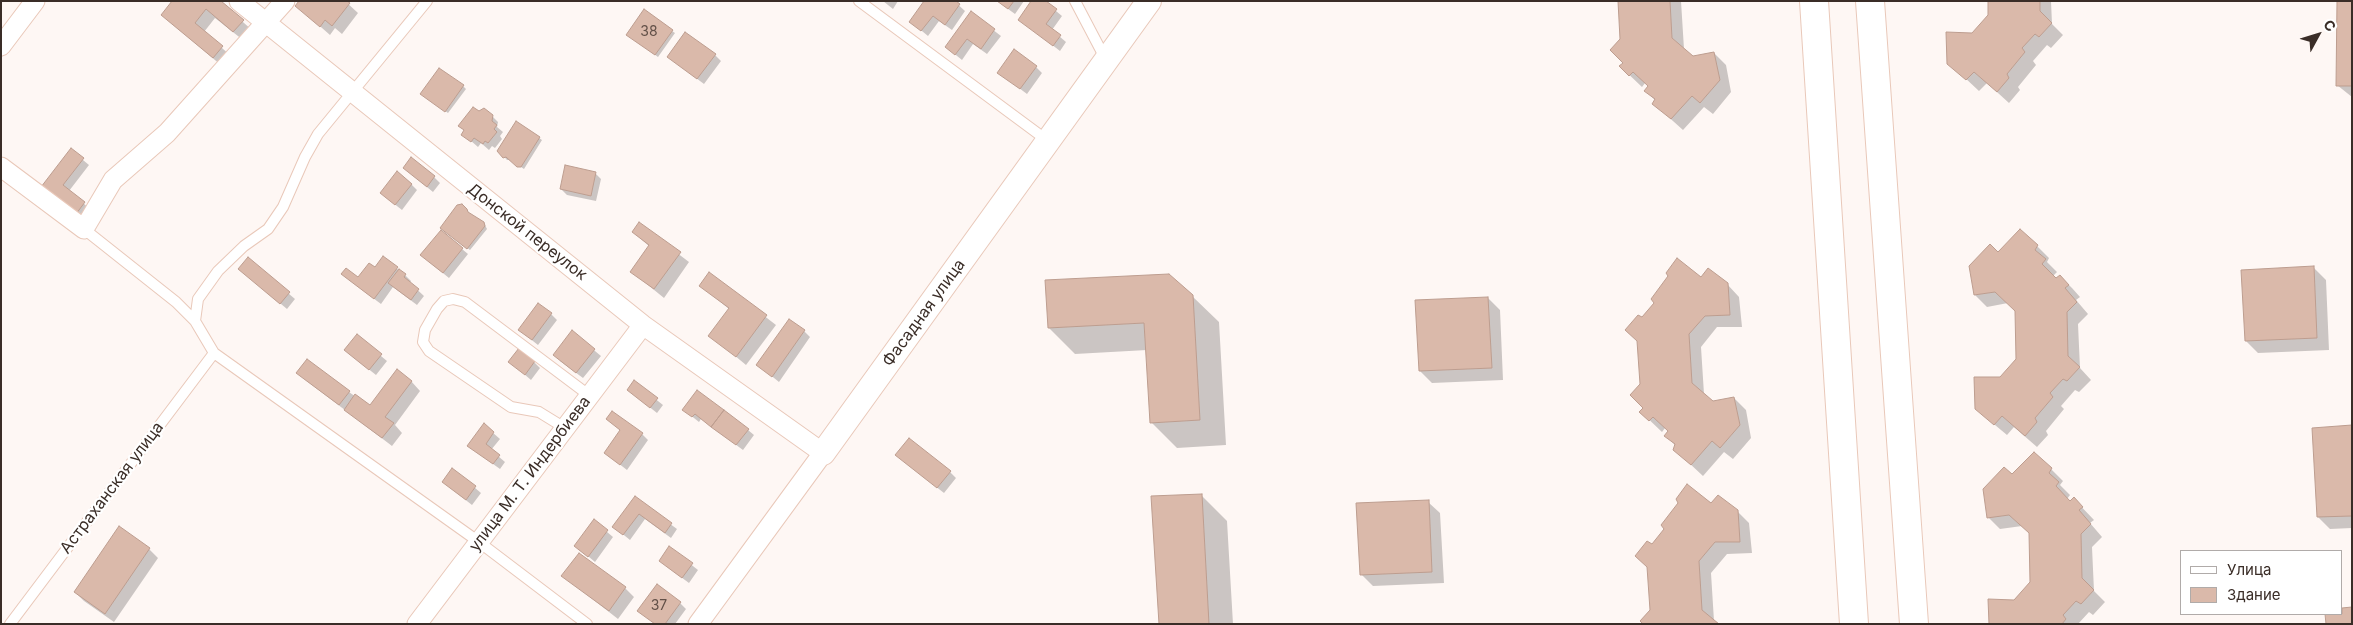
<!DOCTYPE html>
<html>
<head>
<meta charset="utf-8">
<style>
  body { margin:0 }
  #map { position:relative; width:2353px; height:625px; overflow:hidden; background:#fef7f4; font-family:Inter,sans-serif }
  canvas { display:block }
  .frame { position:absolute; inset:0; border:2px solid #3a2d27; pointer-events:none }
  .legend { position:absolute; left:2180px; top:550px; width:162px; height:65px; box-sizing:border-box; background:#fff; border:1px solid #b0aba9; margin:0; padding:6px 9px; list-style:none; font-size:15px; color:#3a2d27 }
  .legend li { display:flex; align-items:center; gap:10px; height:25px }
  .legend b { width:25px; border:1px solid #b0aba9 }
  .north { position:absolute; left:2293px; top:10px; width:50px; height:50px; -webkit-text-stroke:4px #fff; paint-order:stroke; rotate:51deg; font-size:14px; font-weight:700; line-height:20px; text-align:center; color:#3a2d27 }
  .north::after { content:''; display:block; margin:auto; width:18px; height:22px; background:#3a2d27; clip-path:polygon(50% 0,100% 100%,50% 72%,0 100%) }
</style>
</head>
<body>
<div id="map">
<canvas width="2353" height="625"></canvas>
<div class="frame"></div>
<ul class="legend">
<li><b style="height:6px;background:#fff"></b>Улица</li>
<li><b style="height:14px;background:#dab9aa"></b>Здание</li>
</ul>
<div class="north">С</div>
</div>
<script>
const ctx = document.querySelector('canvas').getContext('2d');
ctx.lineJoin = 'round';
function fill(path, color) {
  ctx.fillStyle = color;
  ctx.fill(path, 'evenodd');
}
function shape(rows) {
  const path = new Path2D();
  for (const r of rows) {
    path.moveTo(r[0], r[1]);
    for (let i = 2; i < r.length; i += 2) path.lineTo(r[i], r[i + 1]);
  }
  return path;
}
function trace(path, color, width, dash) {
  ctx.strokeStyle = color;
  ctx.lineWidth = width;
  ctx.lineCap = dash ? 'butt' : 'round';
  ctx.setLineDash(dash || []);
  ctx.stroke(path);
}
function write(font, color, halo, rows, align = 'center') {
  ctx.font = font + ' Inter,sans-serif';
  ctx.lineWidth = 4.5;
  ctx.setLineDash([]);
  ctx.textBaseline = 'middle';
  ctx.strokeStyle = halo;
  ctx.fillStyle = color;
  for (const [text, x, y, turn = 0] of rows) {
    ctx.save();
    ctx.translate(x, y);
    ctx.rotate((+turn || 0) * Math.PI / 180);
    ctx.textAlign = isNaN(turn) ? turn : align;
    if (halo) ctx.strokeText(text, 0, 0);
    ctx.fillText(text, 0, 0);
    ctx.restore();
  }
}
const shadow = shape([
  [219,1,252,30,243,40,215,18,204,32,231,56,222,66,162,15],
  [345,1,358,13,342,34,335,28,330,35,297,6],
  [883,1,898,1,893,9],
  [954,1,965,11,952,30,939,21,928,36,911,22],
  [997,1,1024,1,1015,14],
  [1044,1,1062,16,1052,30,1066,42,1060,51,1020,20],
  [1619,1,1681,1,1684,49,1693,57,1714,53,1726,65,1731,92,1713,114,1704,107,1683,130,1654,104,1656,101,1646,91,1649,86,1645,83,1642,87,1621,67,1625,63],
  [1989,1,2051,1,2052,24,2063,35,2051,48,2047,45,2033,61,2036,65,2018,87,2020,90,2009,103,1987,83,1979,91,1949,63,1989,16],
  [2352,1,2352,97,2337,85],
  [971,13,1001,36,987,54,973,44,962,60,946,47],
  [672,31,675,33,658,57,630,37],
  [715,55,721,61,704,84,668,57],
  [1036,67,1042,73,1027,94,999,73],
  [463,86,466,89,448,113,425,96],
  [479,112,492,116,498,122,497,127,503,132,500,136,502,139,495,148,492,146,489,150,481,143,478,147,463,134,465,131,460,126],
  [516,123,542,140,524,169,510,160,507,160,499,151],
  [71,150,89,165,69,191,90,209,82,219,49,193],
  [595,173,601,179,596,201,567,195,561,189],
  [411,174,434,177,440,183,433,192],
  [411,184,417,190,402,210,388,199],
  [474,219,484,223,487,229,470,250,444,230],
  [639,224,689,262,664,298,632,272,650,247,633,232],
  [2037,246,2049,258,2047,262,2057,272,2053,276,2056,280,2060,276,2072,288,2080,297,2076,300,2088,314,2078,324,2080,368,2091,380,2079,392,2075,390,2061,406,2064,409,2046,431,2048,435,2037,447,2014,427,2007,435,1989,420,2000,379,2017,360,2016,311,2008,303,1987,307,1975,295,1998,253],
  [462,249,468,254,449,278,428,261],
  [383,258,405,275,411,281,410,283,424,296,417,305,393,287,381,304,349,280,358,278,375,269],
  [248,259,295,299,287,309,239,269],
  [2314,268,2326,280,2329,350,2258,353,2246,341],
  [710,274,776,325,746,365,710,335,729,309,701,286],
  [1701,279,1727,284,1739,297,1742,327,1717,327,1701,347,1704,394,1713,402,1734,398,1746,410,1751,438,1733,459,1724,452,1703,476,1674,449,1676,446,1666,436,1669,432,1665,428,1662,432,1641,412,1645,408,1642,384,1642,319],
  [1192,296,1219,322,1226,445,1177,448,1151,422,1147,350,1075,354,1049,328],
  [1488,298,1500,310,1503,380,1432,383,1420,371],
  [551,314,557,320,538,345,519,330],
  [804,331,810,337,779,382,758,365],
  [572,332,601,356,583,378,560,361],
  [357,336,387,361,376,375,352,356],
  [510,362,534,362,540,368,531,380],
  [303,378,349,392,370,407,411,381,420,391,395,425,402,433,392,446],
  [634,382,663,405,657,413,628,390],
  [684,410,748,430,754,435,743,450,701,419,699,422],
  [608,419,642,434,648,440,627,470,605,453,621,431],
  [484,425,500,439,491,450,505,462,500,469,475,451],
  [2352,427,2352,528,2330,529,2318,517],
  [903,461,950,472,956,478,944,493],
  [453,469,481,493,472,505,449,487],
  [2051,469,2063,481,2060,485,2070,495,2067,499,2070,502,2074,499,2094,520,2090,523,2102,537,2092,547,2094,591,2105,602,2093,615,2089,612,2078,624,1990,624,2031,583,2030,534,2022,526,2000,529,1988,517,2012,476],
  [1201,495,1227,521,1233,624,1160,624],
  [635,498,677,529,671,538,645,519,630,540,614,527],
  [1428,502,1440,513,1444,583,1373,586,1361,574],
  [1711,505,1737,511,1749,523,1752,553,1727,554,1711,573,1714,621,1652,611,1652,545],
  [594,521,613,537,595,562,576,546],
  [670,548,698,570,689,583,666,566],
  [149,549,158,558,114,622,84,601,75,592],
  [563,576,625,588,634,597,618,619],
  [680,603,686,609,675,624,655,624]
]);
const building = shape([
  [172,1,221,1,244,20,233,32,206,9,195,23,223,46,213,58,161,15,172,1],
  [299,1,347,1,350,3,332,26,325,20,320,27,295,6,299,1],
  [924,1,956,1,960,4,945,25,933,16,921,31,909,22,924,1],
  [997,1,1014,1,1008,9,997,1],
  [1031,1,1046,1,1057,9,1046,24,1061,35,1053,46,1018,20,1031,1],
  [1618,1,1670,1,1672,38,1693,56,1714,52,1720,80,1700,103,1692,96,1671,119,1652,104,1655,99,1644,91,1648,86,1633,72,1629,76,1619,66,1623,63,1610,50,1620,39,1618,1],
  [1988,1,2040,1,2040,11,2052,23,2039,37,2035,34,2022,48,2025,52,2007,74,2009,78,1997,92,1974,72,1966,80,1947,64,1946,32,1972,33,1988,15,1988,1],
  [2337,1,2352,1,2352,86,2336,86,2337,1],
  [644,9,673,30,655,55,626,35,644,9],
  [971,11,995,29,981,49,967,39,955,55,945,47,971,11],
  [685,32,716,54,697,79,667,57,685,32],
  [1014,49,1037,66,1020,89,997,73,1014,49],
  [439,68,464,85,445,112,420,94,439,68],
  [473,107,479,111,484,108,493,115,492,121,497,125,494,129,497,132,488,143,485,141,483,144,474,138,471,142,461,135,464,130,458,126,473,107],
  [516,121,540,137,521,167,517,167,506,157,503,158,497,151,516,121],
  [71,148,84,158,63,185,85,202,76,214,41,187,71,148],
  [411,157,435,176,427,187,403,168,411,157],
  [565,165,596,172,591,196,560,189,565,165],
  [397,171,412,184,395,205,380,193,397,171],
  [462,204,467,209,468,212,484,222,485,226,467,249,440,228,457,205,462,204],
  [639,222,681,252,654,289,630,272,649,245,632,232,639,222],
  [2020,229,2038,245,2035,250,2046,259,2042,264,2056,278,2060,275,2069,285,2065,288,2077,302,2067,312,2068,356,2080,367,2067,381,2063,379,2050,393,2053,397,2035,418,2037,422,2025,436,2002,416,1994,425,1975,409,1974,377,2000,377,2016,359,2015,311,1995,292,1974,295,1969,266,1990,244,1998,252,2020,229],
  [441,230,463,248,443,273,420,255,441,230],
  [383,256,398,267,374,299,341,274,346,268,358,277,369,263,375,267,383,256],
  [248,257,290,292,280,304,238,269,248,257],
  [1677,258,1701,277,1708,268,1728,283,1730,315,1705,316,1689,334,1692,383,1713,401,1734,397,1740,425,1720,448,1712,441,1691,465,1673,450,1675,444,1664,436,1668,431,1653,417,1649,421,1639,412,1643,408,1630,395,1640,384,1637,341,1625,330,1638,315,1642,317,1654,303,1651,299,1668,276,1666,273,1677,258],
  [2314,266,2317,338,2245,341,2241,270,2314,266],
  [399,269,406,274,404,277,419,289,411,300,388,283,399,269],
  [709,272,767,315,736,357,708,336,729,308,699,286,709,272],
  [1169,274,1193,295,1200,420,1150,423,1144,323,1048,328,1045,280,1169,274],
  [1488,297,1492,368,1419,371,1415,300,1488,297],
  [538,303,552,313,532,340,518,330,538,303],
  [789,319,805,330,772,377,756,365,789,319],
  [572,330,595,349,576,373,553,355,572,330],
  [357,334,382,354,369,370,344,350,357,334],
  [519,348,535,361,525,375,508,362,519,348],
  [307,359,350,391,339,405,296,373,307,359],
  [397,369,412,381,385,417,394,423,382,438,344,410,355,394,370,405,397,369],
  [634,380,658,398,650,408,627,390,634,380],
  [697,390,724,410,711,427,695,414,692,417,682,410,697,390],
  [724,410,749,429,736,445,711,427,724,410],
  [612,411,643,433,620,465,604,453,620,430,606,419,612,411],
  [484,423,494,432,486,444,500,455,493,464,467,446,484,423],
  [2352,425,2352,516,2317,517,2312,428,2352,425],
  [909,438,951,471,937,488,895,455,909,438],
  [2034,452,2052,468,2049,473,2059,482,2056,486,2070,501,2074,497,2083,507,2079,510,2091,524,2081,534,2082,578,2094,590,2081,604,2076,601,2063,615,2066,619,2062,624,1989,624,1988,599,2014,600,2030,582,2029,533,2009,515,1987,518,1983,489,2004,467,2012,474,2034,452],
  [452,468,476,486,466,500,442,482,452,468],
  [1687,484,1711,503,1718,495,1738,510,1740,542,1715,542,1699,561,1702,610,1719,624,1643,624,1640,621,1650,610,1647,567,1635,556,1647,541,1652,544,1664,529,1661,525,1678,503,1676,499,1687,484],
  [1202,494,1209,624,1159,624,1151,496,1202,494],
  [635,496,672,523,665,533,639,514,623,535,612,527,635,496],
  [1429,500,1432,572,1360,575,1356,503,1429,500],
  [594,519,608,530,588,557,574,546,594,519],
  [119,526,150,548,105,614,74,592,119,526],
  [669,546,693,563,682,578,659,561,669,546],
  [579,553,626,587,609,611,561,576,579,553],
  [657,584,681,602,665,624,655,624,637,611,657,584],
  [2352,607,2352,624,2326,624,2325,614,2342,614,2342,608,2352,607]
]);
const service = shape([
  [859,1,1048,141],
  [1075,1,1106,60],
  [84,229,176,302,195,321,214,353,479,542,587,624],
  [195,321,198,299,218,271,244,246,268,229,283,207,305,157,318,134,427,1],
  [565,428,539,412,511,407,429,351,423,342,425,330,437,309,444,301,453,299,465,302,590,396],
  [10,624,214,353]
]);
const minor = shape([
  [239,1,643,325,823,453,698,624],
  [1,46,35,1],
  [1,167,84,229,113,180,167,133,285,1],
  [417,624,643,325]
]);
const tertiary = shape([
  [823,453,1149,1]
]);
const secondary = shape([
  [1814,1,1854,624],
  [1870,1,1914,624]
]);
const numberNames = [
  ["38",649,32],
  ["37",659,606]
];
const streetNames = [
  ["Донской переулок",527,232,38],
  ["Фасадная улица",924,313,-54],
  ["улица М. Т. Индербиева",530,474,-53],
  ["Астраханская улица",112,488,-53]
];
fill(shadow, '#0003');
fill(building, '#dab9aa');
trace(building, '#bd9d8f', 1);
trace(service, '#e9c8b9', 12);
trace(minor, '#e9c8b9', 21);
trace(tertiary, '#e9c8b9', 26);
trace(secondary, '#e9c8b9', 30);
trace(service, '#fff', 10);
trace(minor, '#fff', 19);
trace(tertiary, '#fff', 24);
trace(secondary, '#fff', 28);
write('14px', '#625048', null, numberNames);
write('16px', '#3a2d27', '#fff', streetNames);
</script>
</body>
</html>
